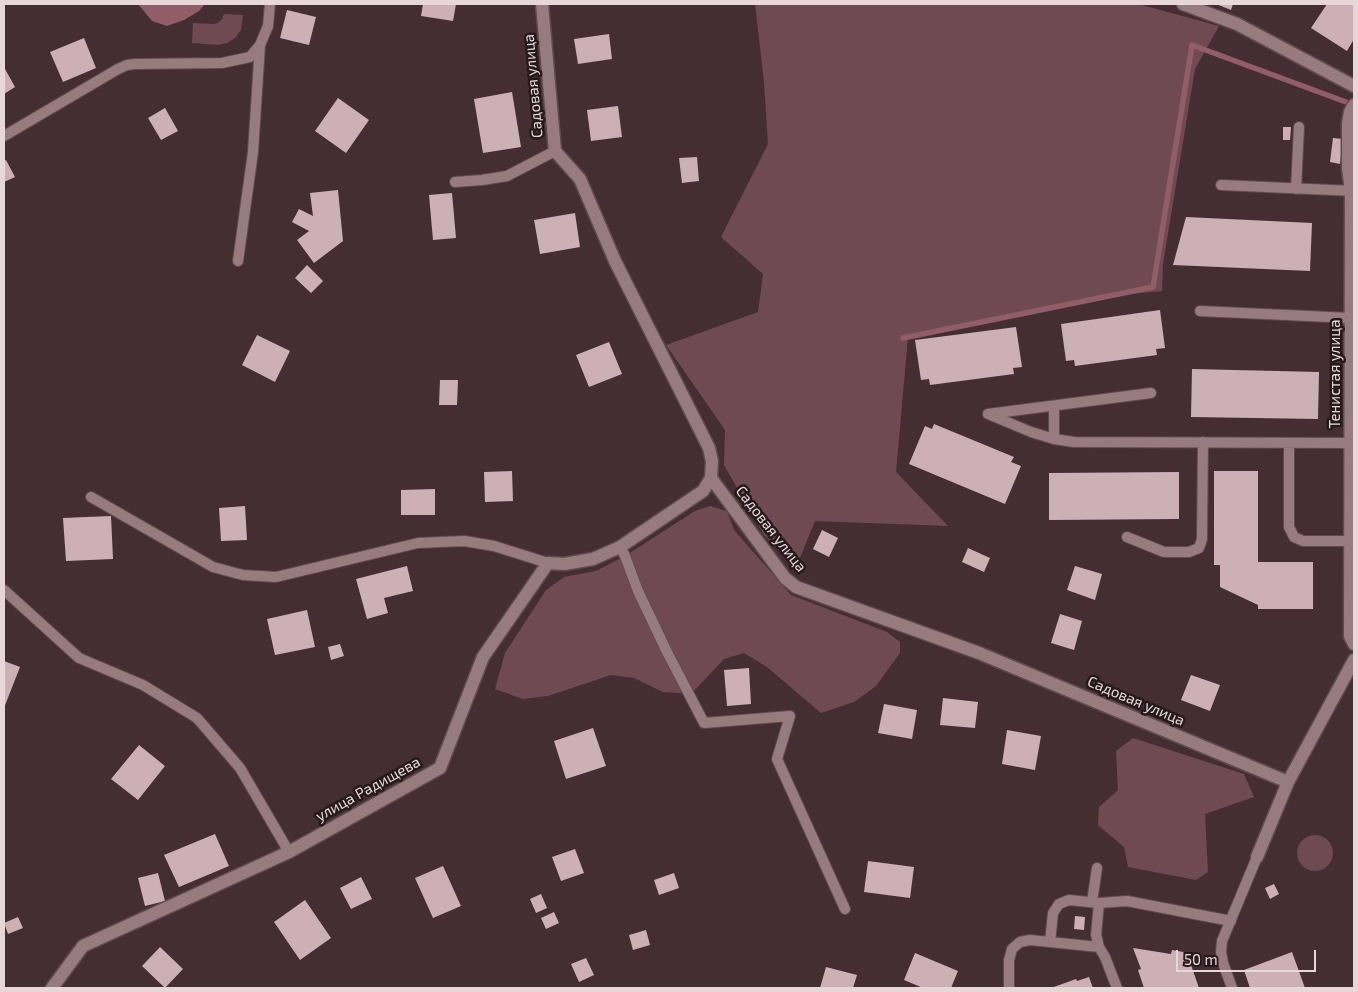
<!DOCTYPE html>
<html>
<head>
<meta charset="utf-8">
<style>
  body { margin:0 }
  #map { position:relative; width:1358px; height:992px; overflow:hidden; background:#452e33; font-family:"Exo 2",sans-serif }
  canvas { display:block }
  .frame { position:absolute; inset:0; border:5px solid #e7d7da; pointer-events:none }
  .scale { position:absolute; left:1176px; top:950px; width:140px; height:22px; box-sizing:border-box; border:2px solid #e7d7da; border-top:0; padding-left:6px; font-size:15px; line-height:18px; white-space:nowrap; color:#e7d7da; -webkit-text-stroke:4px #24191c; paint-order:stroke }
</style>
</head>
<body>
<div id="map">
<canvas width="1358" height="992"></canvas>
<div class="frame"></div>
<div class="scale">50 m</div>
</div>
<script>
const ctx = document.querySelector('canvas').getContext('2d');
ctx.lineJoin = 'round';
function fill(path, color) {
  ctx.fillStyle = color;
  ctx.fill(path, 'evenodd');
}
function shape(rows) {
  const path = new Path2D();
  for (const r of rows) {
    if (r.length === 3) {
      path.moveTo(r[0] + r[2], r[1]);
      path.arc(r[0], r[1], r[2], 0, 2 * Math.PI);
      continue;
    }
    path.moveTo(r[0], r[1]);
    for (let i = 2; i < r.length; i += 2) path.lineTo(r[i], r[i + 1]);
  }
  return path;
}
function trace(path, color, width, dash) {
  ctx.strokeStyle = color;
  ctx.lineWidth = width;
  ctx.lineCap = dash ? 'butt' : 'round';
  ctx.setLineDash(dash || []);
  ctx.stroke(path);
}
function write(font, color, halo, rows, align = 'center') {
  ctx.font = font + ' "Exo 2",sans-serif';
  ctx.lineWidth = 5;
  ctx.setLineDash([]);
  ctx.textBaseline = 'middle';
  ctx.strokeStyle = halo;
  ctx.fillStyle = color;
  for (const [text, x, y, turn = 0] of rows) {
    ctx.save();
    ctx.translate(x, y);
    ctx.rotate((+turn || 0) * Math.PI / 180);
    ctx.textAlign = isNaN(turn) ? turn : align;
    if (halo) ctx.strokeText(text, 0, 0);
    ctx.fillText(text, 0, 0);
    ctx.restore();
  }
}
const green = shape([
  [755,4,1138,4,1219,26,1195,69,1163,264,1162,291,1100,297,908,337,896,472,948,526,815,521,797,565,764,535,724,465,725,430,666,345,758,312,763,274,721,237,768,144,764,82],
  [224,14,243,15,241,30,235,38,227,43,218,45,192,43,193,23,213,24,218,23,222,19],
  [710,506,727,511,734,530,791,595,887,632,900,642,900,653,876,686,854,702,821,713,767,667,744,653,724,659,691,694,663,692,634,678,611,675,548,696,523,699,495,689,505,653,546,590,564,577,596,571,625,556,695,511],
  [1133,738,1244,774,1254,797,1205,814,1208,872,1196,880,1128,867,1124,847,1098,825,1099,807,1118,790,1116,751],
  [1315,853,18]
]);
const water = shape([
  [138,4,205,4,199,11,184,20,167,26,152,21]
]);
const stream = shape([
  [903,338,1153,287,1192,45,1346,102]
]);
const building = shape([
  [423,4,456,4,453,21,421,16],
  [1216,4,1233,4,1231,10],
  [1327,4,1354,4,1354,39,1347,51,1311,28],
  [287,10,316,17,309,45,280,38],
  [609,34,612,59,578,64,574,39],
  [84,38,96,68,63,82,50,52],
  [4,67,15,87,4,94],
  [512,92,521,147,483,153,474,99],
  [338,98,369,120,346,153,315,131],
  [618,106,622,137,591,141,587,110],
  [165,108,178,131,161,140,148,118],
  [1283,127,1291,127,1290,140,1283,140],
  [1333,138,1343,139,1340,164,1330,162],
  [697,157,699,181,682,183,679,158],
  [6,160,15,177,4,182,4,161],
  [338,190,343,241,314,263,297,240,309,231,292,222,299,209,313,216,310,193],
  [452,193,456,238,433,240,429,195],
  [575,213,580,247,540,254,534,220],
  [1186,217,1312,223,1310,271,1173,265],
  [307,265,323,281,311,293,295,278],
  [1160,310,1165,348,1156,349,1157,355,1075,366,1074,360,1066,361,1061,324],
  [1016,327,1022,367,1013,368,1014,374,930,385,929,379,921,380,915,340],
  [257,335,290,351,275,382,242,365],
  [609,342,622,374,589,387,576,355],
  [1192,369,1319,372,1318,419,1191,417],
  [440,380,458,380,457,405,439,405],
  [934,424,1014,457,1011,462,1021,466,1005,504,909,464,925,426,932,429],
  [512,471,513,501,485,502,484,472],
  [1214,471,1258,471,1258,562,1313,562,1313,609,1258,609,1258,605,1220,587,1220,565,1214,565],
  [1179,472,1179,519,1049,520,1049,473],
  [435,489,435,515,401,515,401,490],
  [245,506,247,540,221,541,219,508],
  [111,516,113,559,66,561,63,518],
  [822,530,838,538,829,557,813,549],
  [968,548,990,558,984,572,962,562],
  [407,566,413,591,384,598,388,613,367,619,356,579],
  [1075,566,1102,574,1095,600,1067,590],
  [307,610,315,647,275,655,267,619],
  [1060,614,1082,621,1074,650,1051,643],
  [340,644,344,656,331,660,328,647],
  [4,661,20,667,4,708],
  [749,668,751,704,727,706,724,670],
  [1191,675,1220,685,1210,711,1181,700],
  [943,698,978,702,975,728,940,725],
  [884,704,917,710,912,739,878,733],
  [593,728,606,766,566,779,554,741],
  [1007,730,1041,736,1035,770,1002,764],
  [139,745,165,766,138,800,111,779],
  [215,834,229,866,179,887,164,855],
  [575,849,584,873,561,881,552,857],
  [868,861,914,867,910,898,864,892],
  [443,866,461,906,433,918,415,878],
  [158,873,165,901,145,906,138,878],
  [674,873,679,888,659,895,654,880],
  [361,877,372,899,351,909,340,888],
  [1274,884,1279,894,1270,899,1265,888],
  [541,894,547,908,536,913,530,899],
  [305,900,331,938,300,960,274,922],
  [554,912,559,923,546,929,541,918],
  [1075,916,1085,917,1084,930,1074,929],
  [18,917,23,928,8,934,4,923],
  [646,930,650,945,633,950,629,935],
  [160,947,183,969,165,988,142,966],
  [1133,948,1171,954,1172,950,1189,953,1193,964,1191,965,1199,988,1144,988,1138,970,1141,969],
  [1292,952,1305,988,1250,988,1244,970],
  [915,953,958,971,951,988,923,988,904,980],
  [586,958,594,975,579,982,571,964],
  [826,967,857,975,853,988,820,988],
  [1089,977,1093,988,1051,988,1076,979,1077,981]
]);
const lane = shape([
  [4,136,118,69,127,65,135,64,222,63,250,57,260,45,268,26,270,4],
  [455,182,482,180,507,176,555,151],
  [1221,185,1354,191],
  [1296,189,1299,127],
  [238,261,253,152,260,45],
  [1200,311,1351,318],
  [1054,406,1054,439],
  [988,414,1031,432,1054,439,1074,442,1351,443],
  [988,414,1151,393],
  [1289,443,1289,527,1294,537,1303,541,1351,541],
  [91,497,213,567,243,575,276,577,418,543,464,541,494,546,548,563],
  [1127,537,1164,552,1189,552,1199,548,1202,539,1203,442],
  [620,547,625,556,638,591,667,652,704,723,790,716,777,759,845,909],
  [4,590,79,658,143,685,197,718,240,768,289,852],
  [1092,902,1097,868],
  [1099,903,1096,935,1099,947,1105,957,1117,988],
  [1050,942,1053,913,1059,904,1069,900,1099,903,1127,901,1231,921],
  [1009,988,1009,960,1012,949,1020,942,1030,940,1099,947],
  [1232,988,1223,963,1221,952,1222,941,1257,857]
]);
const street = shape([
  [542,4,555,151,580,179,615,261,709,448,712,461,711,478,785,578,796,587,979,653,1288,782],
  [1183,4,1237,24,1354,86],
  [1354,105,1350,112,1348,124,1348,168,1351,191,1350,636,1354,644],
  [1257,857,1288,782,1354,660],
  [52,988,83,946,289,852,440,768,483,657,548,563,564,564,593,559,620,547,703,491,711,478]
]);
const streetNames = [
  ["Садовая улица",533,86,-95],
  ["Тенистая улица",1335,374,-90],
  ["Садовая улица",771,529,52],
  ["Садовая улица",1136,701,23],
  ["улица Радищева",368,789,-29]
];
fill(green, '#6f4a52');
fill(water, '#915d69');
trace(stream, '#915d69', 5.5);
fill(building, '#cdb0b5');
trace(lane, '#5f4c50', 12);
trace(street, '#5f4c50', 15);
trace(lane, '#977b81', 10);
trace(street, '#977b81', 12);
write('15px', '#e7d7da', '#24191c', streetNames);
</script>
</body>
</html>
